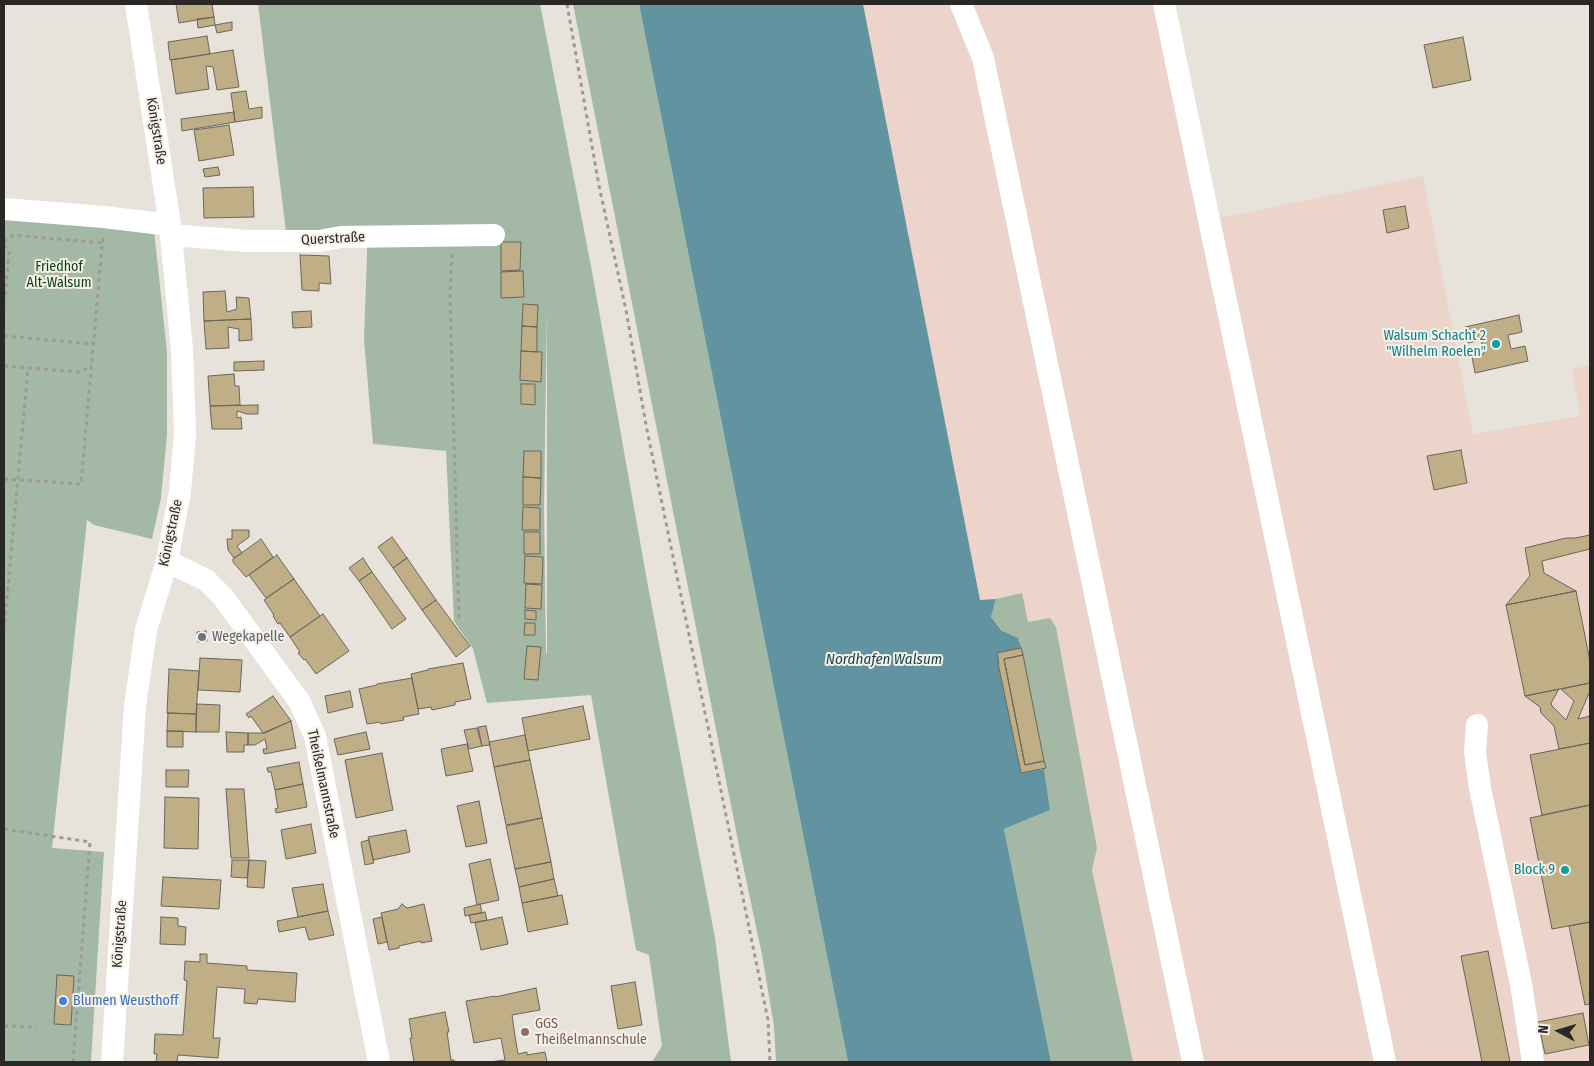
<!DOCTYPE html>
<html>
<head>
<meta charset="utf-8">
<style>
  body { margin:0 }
  #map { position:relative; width:1594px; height:1066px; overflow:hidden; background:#e8e3da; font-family:"Fira Sans Condensed",sans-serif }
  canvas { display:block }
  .frame { position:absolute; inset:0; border:5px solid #2a2825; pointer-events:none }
  .north { position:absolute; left:1534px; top:1006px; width:50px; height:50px; -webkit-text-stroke:4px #f5f1e7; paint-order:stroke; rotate:276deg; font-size:14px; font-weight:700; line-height:20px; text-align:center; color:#2a2825 }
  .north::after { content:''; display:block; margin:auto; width:18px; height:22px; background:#2a2825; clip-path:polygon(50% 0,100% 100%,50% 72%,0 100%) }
</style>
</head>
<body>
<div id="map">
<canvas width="1594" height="1066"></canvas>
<div class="frame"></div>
<div class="north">N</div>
</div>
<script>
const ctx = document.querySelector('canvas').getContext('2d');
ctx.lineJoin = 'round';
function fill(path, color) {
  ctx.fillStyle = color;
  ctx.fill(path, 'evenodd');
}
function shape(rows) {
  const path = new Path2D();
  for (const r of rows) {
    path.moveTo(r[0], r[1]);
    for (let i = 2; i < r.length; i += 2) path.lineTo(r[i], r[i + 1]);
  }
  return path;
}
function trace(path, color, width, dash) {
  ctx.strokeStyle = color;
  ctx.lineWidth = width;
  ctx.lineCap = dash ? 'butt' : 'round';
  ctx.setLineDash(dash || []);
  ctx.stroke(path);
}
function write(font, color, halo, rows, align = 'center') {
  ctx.font = font + ' "Fira Sans Condensed",sans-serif';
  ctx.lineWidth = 4;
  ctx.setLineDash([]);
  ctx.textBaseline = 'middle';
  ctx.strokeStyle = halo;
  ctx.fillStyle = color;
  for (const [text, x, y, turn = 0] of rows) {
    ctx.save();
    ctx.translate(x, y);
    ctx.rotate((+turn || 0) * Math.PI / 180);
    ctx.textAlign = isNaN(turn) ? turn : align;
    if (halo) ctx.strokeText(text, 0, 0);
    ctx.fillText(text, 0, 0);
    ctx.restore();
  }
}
const industrial = shape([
  [863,4,1175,4,1220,218,1423,176,1473,434,1580,416,1572,369,1590,365,1590,1062,1051,1062,1043,769,1021,773,998,663,999,662,997,653,995,599,980,601]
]);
const green = shape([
  [258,4,540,4,591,266,648,586,715,938,731,1062,652,1062,662,1046,649,955,636,950,591,695,487,703,473,649,454,621,446,451,373,444,364,339,368,227,286,232],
  [547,308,547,653,546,654,544,508],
  [573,4,639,4,848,1062,776,1062,774,1026,762,955,739,846],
  [4,215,154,230,167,352,167,434,161,498,152,539,94,525,87,520,52,848,104,852,91,1062,4,1062],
  [1022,593,1028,622,1050,618,1056,627,1097,848,1092,870,1133,1062,1051,1062,1004,829,1050,810,1044,769,1045,768,1023,655,991,617,996,599]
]);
const water = shape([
  [639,4,863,4,980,600,996,599,991,617,1002,631,1018,638,1021,648,997,653,999,663,998,663,1021,773,1044,769,1050,810,1004,829,1051,1062,848,1062]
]);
const building = shape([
  [176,4,212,4,214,17,179,23,176,4],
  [214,17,215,25,198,28,197,19,214,17],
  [232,22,232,30,217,33,215,25,232,22],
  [207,36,210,54,170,60,168,42,207,36],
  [1463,37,1471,80,1433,88,1424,45,1463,37],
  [233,50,239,87,217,90,213,67,206,66,209,89,176,94,171,60,233,50],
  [246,91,249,109,262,107,262,118,235,122,231,93,246,91],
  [234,112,235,122,182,131,181,119,234,112],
  [229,125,234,155,199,161,194,130,229,125],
  [218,167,220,175,205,177,203,169,218,167],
  [253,187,254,217,204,218,203,188,253,187],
  [1405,206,1409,228,1387,233,1383,210,1405,206],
  [501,242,521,242,520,270,501,271,501,242],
  [300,255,329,256,331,284,319,283,319,291,302,290,300,255],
  [523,271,524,297,501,298,501,272,523,271],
  [225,291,227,312,237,309,236,297,249,298,251,319,204,321,203,292,225,291],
  [523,304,538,305,537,327,522,326,523,304],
  [311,311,312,327,293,328,292,312,311,311],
  [1519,315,1522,332,1508,335,1511,349,1525,346,1528,361,1475,373,1472,357,1484,354,1481,340,1468,343,1465,327,1519,315],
  [251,319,252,340,239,341,239,329,228,327,229,348,206,349,204,321,251,319],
  [522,326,537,327,537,352,521,351,522,326],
  [521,351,542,352,541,382,520,380,521,351],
  [264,361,264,370,234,371,234,362,264,361],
  [234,374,235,386,239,386,240,405,210,406,208,376,234,374],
  [521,384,535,384,535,405,521,404,521,384],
  [258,405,258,414,247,414,237,411,237,418,241,417,242,429,212,429,210,406,258,405],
  [1461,450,1467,483,1434,490,1427,456,1461,450],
  [524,451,541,451,541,478,523,477,524,451],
  [523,477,541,478,540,505,523,505,523,477],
  [523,507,540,508,540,530,522,530,523,507],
  [232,530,249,530,249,537,237,546,242,553,234,558,228,550,227,539,232,539,232,530],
  [524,532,540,532,540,554,524,554,524,532],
  [1590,535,1590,549,1542,561,1544,573,1576,591,1506,605,1530,576,1525,548,1566,538,1575,538,1590,535],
  [392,537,407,558,393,568,378,547,392,537],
  [261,539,273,557,246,577,233,562,233,559,261,539],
  [277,555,294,579,266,598,249,575,277,555],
  [525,556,543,557,542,584,524,583,525,556],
  [363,558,372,572,359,581,349,568,363,558],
  [407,558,436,600,422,610,393,568,407,558],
  [372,572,406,619,392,629,359,581,372,572],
  [294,579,320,616,290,637,280,623,278,624,273,616,274,615,264,600,294,579],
  [526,584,542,585,541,609,525,608,526,584],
  [1576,591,1590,661,1590,683,1525,696,1506,605,1576,591],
  [436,600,470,646,456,657,422,610,436,600],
  [525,610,536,611,536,620,525,619,525,610],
  [323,614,349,651,316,674,305,659,304,660,298,653,300,652,290,637,323,614],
  [525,623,535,623,535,635,524,635,525,623],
  [206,631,207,641,198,642,197,632,206,631],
  [527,646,541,647,538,680,524,679,527,646],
  [1021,648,1023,655,1004,659,1025,765,1044,761,1046,768,1021,773,998,663,999,663,997,653,1021,648],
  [1023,655,1044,761,1025,765,1004,659,1023,655],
  [200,658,242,660,240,692,198,690,200,658],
  [463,663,471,699,455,702,455,705,432,710,431,707,418,709,411,674,428,670,428,669,463,663],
  [169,669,199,671,196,714,167,713,169,669],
  [412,678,419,714,403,717,404,720,381,724,380,722,367,724,359,689,377,685,377,684,412,678],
  [1590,683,1590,691,1578,719,1590,716,1590,743,1559,749,1554,726,1541,713,1540,707,1525,696,1559,689,1551,703,1552,706,1566,720,1574,701,1561,689,1590,683],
  [350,691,353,707,328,713,325,696,350,691],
  [273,696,291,721,263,733,251,716,249,718,246,714,273,696],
  [197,704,220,705,219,732,196,732,197,704],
  [583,706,590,739,528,751,522,718,583,706],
  [168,713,196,714,196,732,167,731,168,713],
  [291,721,296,748,264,754,263,749,267,749,265,739,255,745,248,745,248,733,265,733,291,721],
  [486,726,490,745,482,746,478,727,486,726],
  [477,728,482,746,469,749,464,730,477,728],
  [167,731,183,731,183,747,167,747,167,731],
  [226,732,248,733,248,745,244,745,244,752,227,752,226,732],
  [366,732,370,749,338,755,334,739,366,732],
  [525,735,530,760,494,767,489,742,525,735],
  [1590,743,1590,805,1542,815,1530,755,1590,743],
  [467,744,473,771,446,776,441,749,467,744],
  [382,753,393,810,356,818,345,760,382,753],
  [530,760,542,818,506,825,494,767,530,760],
  [299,762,303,784,275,790,271,772,268,772,267,768,299,762],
  [166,770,189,770,188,787,166,787,166,770],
  [303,784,307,807,276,813,275,809,278,808,275,790,303,784],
  [226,789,244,789,249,858,231,858,226,789],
  [165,797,199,798,198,849,164,848,165,797],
  [479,801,487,843,466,847,457,806,479,801],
  [1590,805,1590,922,1552,929,1530,818,1590,805],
  [542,818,551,862,515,869,506,826,542,818],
  [311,824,316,853,286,859,281,830,311,824],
  [406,830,410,852,373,860,368,837,406,830],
  [369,840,374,863,365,865,361,842,369,840],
  [490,859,499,900,477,905,469,864,490,859],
  [232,860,249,860,247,878,231,877,232,860],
  [249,860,266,861,264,888,247,887,249,860],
  [551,862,554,879,519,887,515,869,551,862],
  [163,877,221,880,219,909,161,906,163,877],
  [554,879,558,896,522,903,519,887,554,879],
  [323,884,328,911,298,917,292,888,323,884],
  [562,895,568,924,528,932,522,903,562,895],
  [402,904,407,908,424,904,432,941,421,943,421,941,399,946,399,948,389,950,381,913,398,909,402,904],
  [480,904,482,913,465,916,464,908,480,904],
  [328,911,334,935,309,940,305,927,279,932,277,921,328,911],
  [485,912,487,920,471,923,469,915,485,912],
  [161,917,178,918,178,926,186,927,185,945,160,944,161,917],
  [382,917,387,942,378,944,373,919,382,917],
  [502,917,508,944,481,950,475,923,502,917],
  [1590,922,1590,1004,1585,1005,1569,926,1590,922],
  [1488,951,1510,1062,1482,1062,1461,956,1488,951],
  [200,954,207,954,207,963,247,966,247,970,297,973,295,1002,258,999,257,1004,244,1003,245,989,217,987,213,1038,220,1038,218,1058,178,1055,177,1062,156,1062,157,1054,154,1054,155,1034,183,1035,187,981,184,980,185,961,200,962,200,954],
  [57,975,74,976,71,1025,54,1024,57,975],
  [635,982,642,1025,618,1029,611,986,635,982],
  [536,988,540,1010,512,1015,515,1036,518,1054,527,1052,527,1055,545,1052,547,1062,489,1062,505,1060,501,1038,474,1043,466,1001,495,996,495,997,536,988],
  [445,1012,449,1032,447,1032,451,1060,454,1060,454,1062,414,1062,410,1038,412,1038,409,1019,445,1012],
  [1583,1013,1589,1045,1545,1054,1538,1022,1583,1013]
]);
const path = shape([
  [567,4,599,186,626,310,646,425,768,1020,770,1062],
  [4,242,13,235,102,243],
  [4,245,9,252,4,310],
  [452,254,450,296,459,620],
  [4,336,94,344],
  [4,366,80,372,91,366],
  [4,479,81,484,103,236],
  [4,631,28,368],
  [4,829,90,842,73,1062],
  [4,1026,37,1027]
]);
const minor = shape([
  [961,4,983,58,1193,1062],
  [1164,4,1385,1062],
  [4,209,104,217,170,225],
  [171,235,248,241,319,241,341,237,494,235],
  [167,561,206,580,223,597,299,701,315,736,379,1062],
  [1477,725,1475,752,1480,788,1521,984,1533,1062],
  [112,1062,135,706,146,630,167,561,180,492,185,434,182,349,170,225,136,4]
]);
const markers = [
  [1496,344,5,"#0f9aa8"],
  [202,637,5,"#6b7280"],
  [1565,870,5,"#0f9aa8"],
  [63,1001,5,"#3f7fe0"],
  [525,1032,5,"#8d6e63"]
];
const streetNames = [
  ["Königstraße",156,131,81],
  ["Querstraße",333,239,-3],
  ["Königstraße",171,533,-78],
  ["Theißelmannstraße",323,784,78],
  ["Königstraße",120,934,-86]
];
const parkNames = [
  ["Friedhof",59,267],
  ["Alt-Walsum",59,283]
];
const cultureNames = [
  ["Walsum Schacht 2",1486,336],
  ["\"Wilhelm Roelen\"",1486,352],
  ["Block 9",1555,870]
];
const worshipNames = [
  ["Wegekapelle",212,637]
];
const shopNames = [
  ["Blumen Weusthoff",73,1001]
];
const educationNames = [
  ["GGS",535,1024],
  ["Theißelmannschule",535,1040]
];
const waterNames = [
  ["Nordhafen Walsum",884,660]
];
fill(industrial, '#ecd4cb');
fill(green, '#a3b9a5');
fill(water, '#6193a0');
fill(building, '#bfae86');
trace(building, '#69665d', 1);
trace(path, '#9e9a93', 3, [4, 4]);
trace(minor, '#fff', 22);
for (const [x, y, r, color] of markers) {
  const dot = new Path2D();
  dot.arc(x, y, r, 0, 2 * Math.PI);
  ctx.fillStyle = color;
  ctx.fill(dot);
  trace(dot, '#f5f1e7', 2);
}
write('14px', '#2a2825', '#f5f1e7', streetNames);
write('14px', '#0c4118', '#f5f1e7', parkNames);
write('14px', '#0d838f', '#f5f1e7', cultureNames, 'right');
write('14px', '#5b616d', '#f5f1e7', worshipNames, 'left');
write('14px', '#366cbe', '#f5f1e7', shopNames, 'left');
write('14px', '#785e54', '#f5f1e7', educationNames, 'left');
write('italic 15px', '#184550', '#f5f1e7', waterNames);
</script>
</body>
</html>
